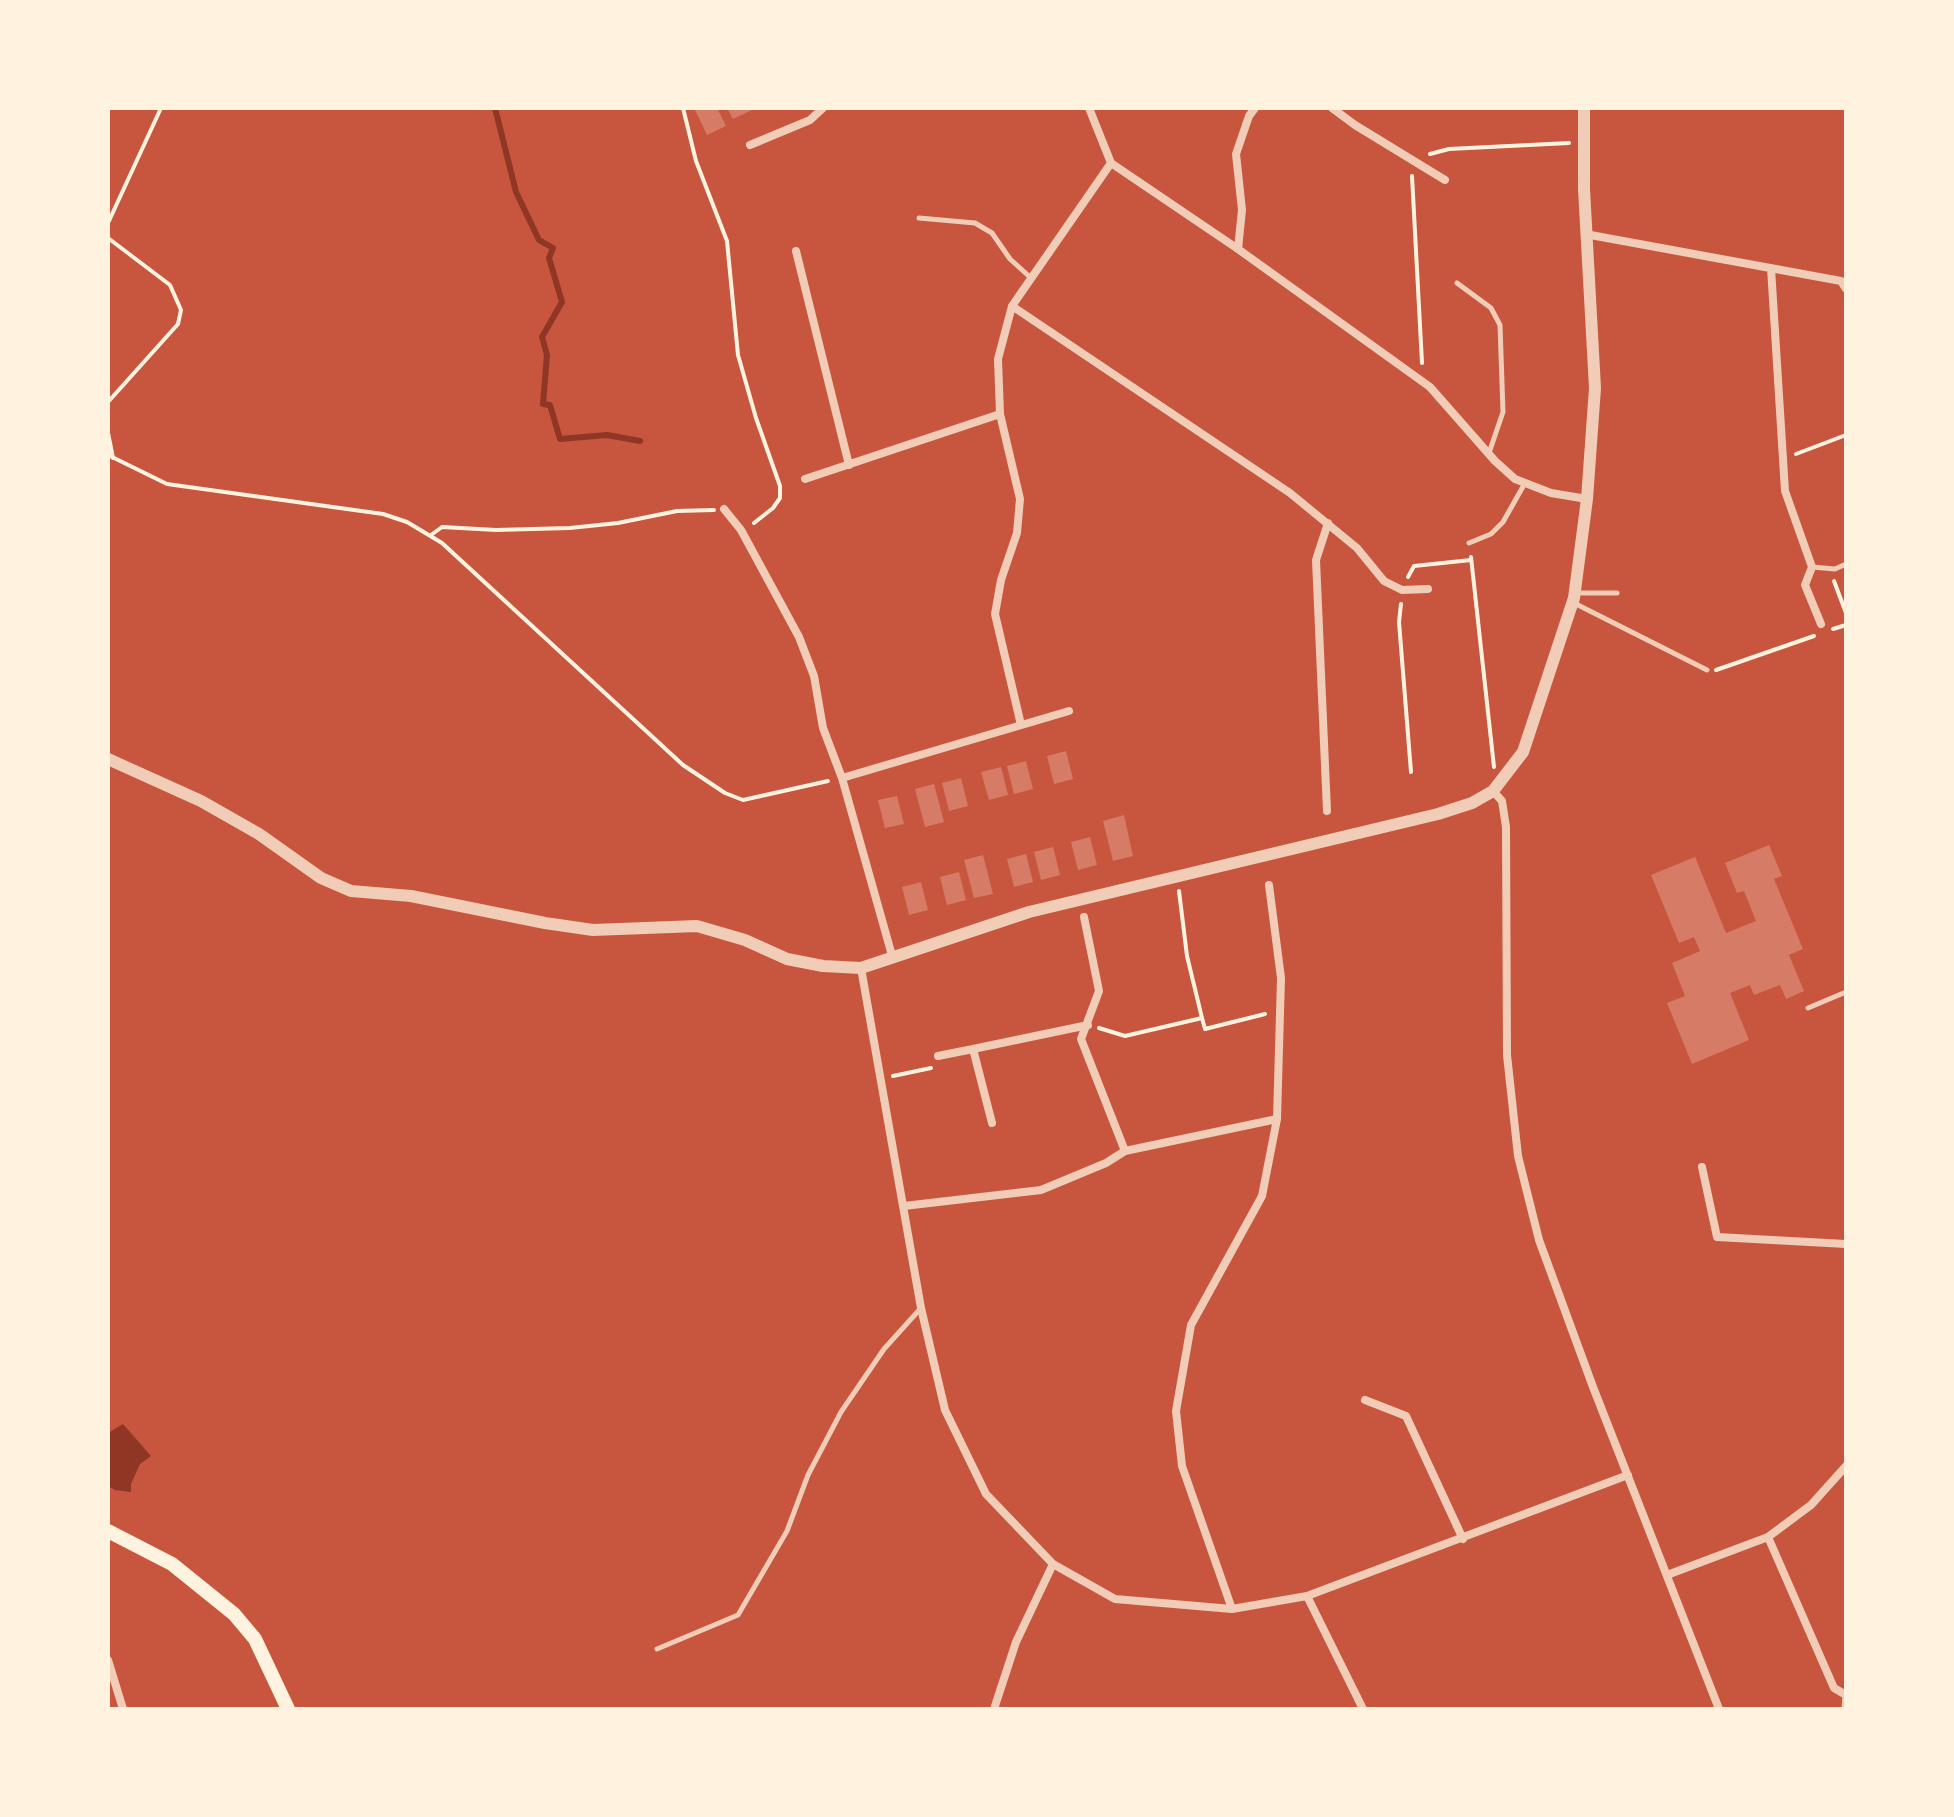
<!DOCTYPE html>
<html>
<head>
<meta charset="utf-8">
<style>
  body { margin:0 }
  #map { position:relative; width:1954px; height:1817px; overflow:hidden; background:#c8553d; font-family:Arial,sans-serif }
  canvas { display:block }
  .frame { position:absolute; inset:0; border:110px solid #fff3e0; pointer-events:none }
</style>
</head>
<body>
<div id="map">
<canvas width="1954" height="1817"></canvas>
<div class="frame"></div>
</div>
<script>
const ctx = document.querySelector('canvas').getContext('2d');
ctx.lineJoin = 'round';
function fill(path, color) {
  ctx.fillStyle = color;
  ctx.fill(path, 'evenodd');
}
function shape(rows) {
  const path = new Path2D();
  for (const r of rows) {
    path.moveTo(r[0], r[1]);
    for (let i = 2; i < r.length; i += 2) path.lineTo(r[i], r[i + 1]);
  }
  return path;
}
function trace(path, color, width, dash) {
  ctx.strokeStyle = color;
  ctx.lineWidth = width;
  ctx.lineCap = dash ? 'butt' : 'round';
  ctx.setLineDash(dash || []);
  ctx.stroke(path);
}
const water = shape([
  [123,1424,151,1456,140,1464,131,1484,131,1492,115,1490,108,1486,108,1433]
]);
const stream = shape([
  [495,108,516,192,539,240,553,248,549,258,562,302,542,337,547,355,543,404,550,405,560,439,607,435,640,441]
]);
const building = shape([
  [699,108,717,108,726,126,707,135,695,110],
  [727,108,756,108,733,119],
  [1066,751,1073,779,1054,784,1047,756],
  [1026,761,1033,789,1014,794,1007,766],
  [1001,767,1008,795,989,800,981,772],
  [961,778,968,806,949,811,942,783],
  [934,784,944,822,925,827,915,789],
  [897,796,904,824,885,828,878,800],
  [1124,815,1133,856,1113,861,1103,821],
  [1090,837,1097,865,1078,870,1071,842],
  [1769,845,1782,876,1774,879,1803,949,1789,955,1804,991,1786,999,1780,985,1754,995,1750,985,1730,993,1749,1040,1692,1064,1667,1003,1685,996,1672,963,1700,951,1694,937,1679,943,1651,875,1695,857,1726,933,1756,921,1744,891,1737,893,1725,863],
  [1053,847,1060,875,1041,880,1034,852],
  [1026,854,1033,882,1014,887,1007,859],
  [983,855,993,894,974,898,964,860],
  [959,872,966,900,947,905,940,877],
  [921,882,928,910,909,915,902,887]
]);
const path = shape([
  [683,108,696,161,727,241,738,355,756,418,780,486,780,498,773,508,754,523],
  [1430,154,1449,149,1569,143],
  [1412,176,1422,363],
  [108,223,161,108],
  [108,238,170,285,181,310,178,324,108,402],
  [108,433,113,458],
  [1796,454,1846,435],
  [108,455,167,484,383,514,407,522,442,543,683,765,725,793,743,800,828,781],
  [431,535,442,527,496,530,570,528,618,523,677,511,714,510],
  [1471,557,1494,767],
  [1408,577,1414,566,1471,560],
  [1834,581,1846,613],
  [1401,604,1399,622,1411,772],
  [1833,629,1846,625],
  [1716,670,1814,636],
  [1202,1018,1205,1029,1265,1014],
  [1099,1028,1125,1036,1202,1018,1187,956,1179,891],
  [893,1076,931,1068]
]);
const service = shape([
  [919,218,975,223,992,233,1010,259,1031,278],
  [1457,283,1491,308,1500,325,1503,412,1489,453],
  [1469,543,1491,534,1503,522,1525,483],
  [1812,567,1835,569,1846,564],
  [1578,593,1617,593],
  [1574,603,1707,670],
  [1808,1008,1846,992],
  [657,1649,738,1615,787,1531,808,1475,841,1412,884,1349,921,1308],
  [1844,1709,1845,1695]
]);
const minor = shape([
  [1089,108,1111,163,1238,249,1430,387,1495,461,1515,479,1551,493,1587,499],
  [1332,108,1355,125,1445,180],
  [750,145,810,120,823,108],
  [1585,234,1841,281,1846,289],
  [1238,249,1242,210,1236,154,1249,116,1255,108],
  [796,251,849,465],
  [1771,268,1785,491,1812,567,1805,585,1821,624],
  [1012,306,1290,493,1357,548,1384,581,1402,590,1428,589],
  [805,479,1000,414],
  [724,509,741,530,799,637,814,676,823,728,842,778,893,959],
  [1021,725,995,614,1001,580,1017,533,1020,499,1000,414,998,359,1012,306,1111,163],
  [842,778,1069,711],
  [1493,791,1502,801,1506,827,1507,1055,1518,1156,1539,1240,1593,1387,1719,1709],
  [1327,811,1316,560,1328,523],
  [1084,917,1099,991,1081,1039,1125,1151],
  [861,968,921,1308,945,1410,986,1494,1053,1564,1115,1599,1232,1609,1307,1596,1628,1475],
  [938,1056,973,1049],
  [992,1123,973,1049,1088,1025],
  [1702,1167,1717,1237,1846,1244],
  [904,1206,1041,1190,1106,1163,1125,1151,1277,1119],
  [1365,1400,1406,1416,1463,1539],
  [1768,1537,1834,1688,1846,1695],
  [1667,1575,1768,1537,1811,1505,1846,1466],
  [1307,1596,1363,1709],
  [1232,1609,1182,1466,1176,1411,1191,1325,1262,1196,1277,1119,1281,978,1269,885],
  [108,1660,123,1709],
  [994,1709,1016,1642,1053,1564]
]);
const tertiary = shape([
  [108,759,201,801,259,834,321,878,351,891,411,896,545,923,593,930,697,926,745,940,787,959,823,966,861,968,1029,912,1438,814,1472,803,1493,791,1523,752,1574,598,1587,499,1595,388,1584,189,1584,108]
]);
const secondary = shape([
  [108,1531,172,1564,234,1614,255,1639,288,1709]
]);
fill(water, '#8f3625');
trace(stream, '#8f3625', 6);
fill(building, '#d67c66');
trace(path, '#fff3e0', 4);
trace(service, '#f1ccb7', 5);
trace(minor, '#f1ccb7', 8);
trace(tertiary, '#f1ccb7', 12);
trace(secondary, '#fff3e0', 14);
</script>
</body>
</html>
